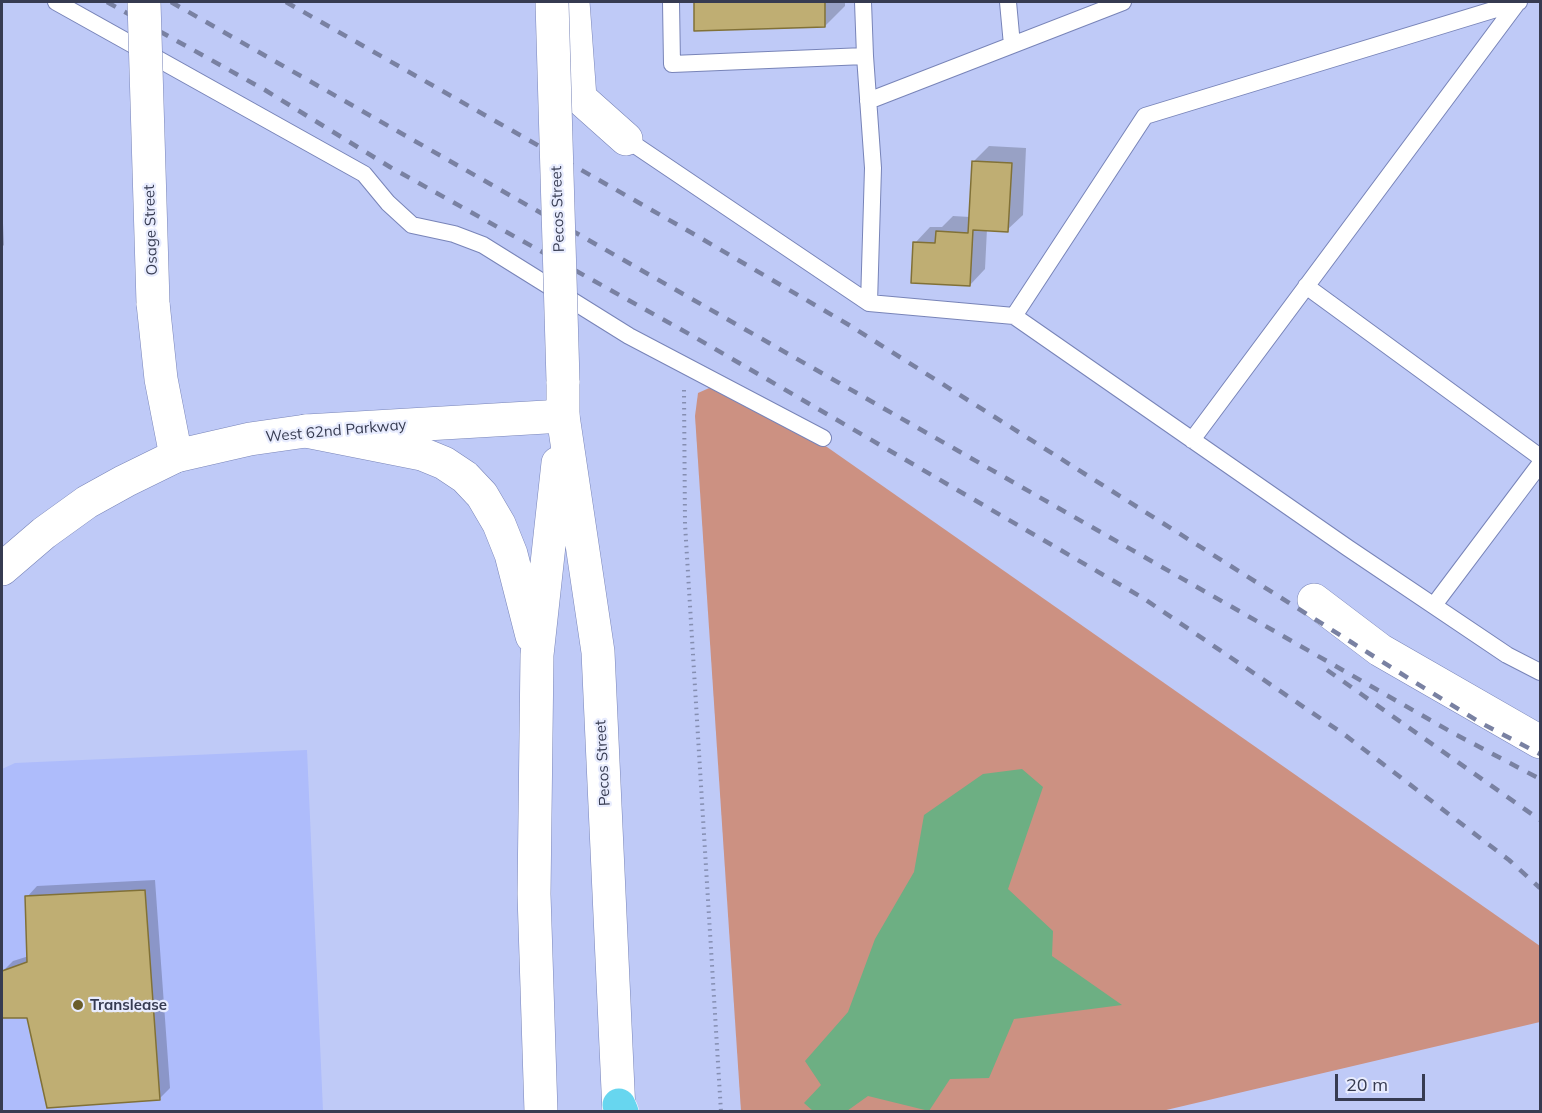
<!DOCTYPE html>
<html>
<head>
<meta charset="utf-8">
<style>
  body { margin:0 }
  #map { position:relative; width:1542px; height:1113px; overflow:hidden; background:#bfcaf7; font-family:Mulish,sans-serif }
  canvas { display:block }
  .frame { position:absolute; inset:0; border:3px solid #363b51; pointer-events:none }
  .scale { position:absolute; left:1335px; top:1074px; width:90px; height:27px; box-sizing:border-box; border:3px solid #363b51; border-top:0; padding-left:8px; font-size:18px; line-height:21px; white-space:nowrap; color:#363b51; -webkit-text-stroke:4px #e8ecfe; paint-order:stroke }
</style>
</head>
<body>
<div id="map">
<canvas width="1542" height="1113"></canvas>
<div class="frame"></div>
<div class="scale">20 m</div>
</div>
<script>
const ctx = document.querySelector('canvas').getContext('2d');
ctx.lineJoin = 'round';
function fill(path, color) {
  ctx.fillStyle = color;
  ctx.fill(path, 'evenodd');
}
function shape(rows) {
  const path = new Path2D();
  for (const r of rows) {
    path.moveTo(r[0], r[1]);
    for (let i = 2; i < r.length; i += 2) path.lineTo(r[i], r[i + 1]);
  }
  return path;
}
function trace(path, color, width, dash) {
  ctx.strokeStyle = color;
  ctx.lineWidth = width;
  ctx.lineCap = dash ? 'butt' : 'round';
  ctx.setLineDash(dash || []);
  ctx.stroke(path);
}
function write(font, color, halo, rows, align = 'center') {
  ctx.font = font + ' Mulish,sans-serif';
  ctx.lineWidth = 4.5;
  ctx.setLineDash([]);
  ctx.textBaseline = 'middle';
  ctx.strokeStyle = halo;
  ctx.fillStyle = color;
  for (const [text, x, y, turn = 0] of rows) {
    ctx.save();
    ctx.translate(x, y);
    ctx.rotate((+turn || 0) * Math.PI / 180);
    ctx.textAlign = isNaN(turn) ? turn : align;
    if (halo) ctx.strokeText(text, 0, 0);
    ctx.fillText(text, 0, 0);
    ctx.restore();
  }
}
const built = shape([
  [307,750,323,1111,2,1112,2,769,15,763]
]);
const green = shape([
  [737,384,1540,946,1540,1022,1162,1111,741,1111,695,416,698,393,716,385]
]);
const water = shape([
  [1022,769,1043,787,1008,889,1053,931,1052,956,1122,1005,1014,1019,989,1078,950,1079,929,1111,868,1096,847,1111,813,1111,804,1103,821,1085,805,1061,848,1012,875,939,914,872,924,815,983,774]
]);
const shadow = shape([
  [695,2,845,2,845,6,825,26,696,29],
  [989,146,1026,148,1023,215,1007,230,987,229,985,269,970,285,915,243,930,227,942,227,953,216,970,217,974,161],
  [2,201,4,245,2,247],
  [155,880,170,1088,160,1098,28,1016,2,972,13,961,29,956,27,897,37,886]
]);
const building = shape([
  [694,2,825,2,825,27,694,31,694,2],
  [972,161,1012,163,1008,232,973,230,970,286,911,283,913,242,935,243,936,231,968,233,972,161],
  [145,890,160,1100,47,1108,27,1018,2,1018,2,971,27,962,25,896,145,890]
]);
const path = shape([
  [684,390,685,524,721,1112]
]);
const service = shape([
  [56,2,364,174,388,203,412,225,454,234,483,245,629,336,823,438],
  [671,2,672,64,865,56],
  [863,2,865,56,873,168,869,303,1014,316],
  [1008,2,1012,45],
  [1519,2,1145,116,1014,316,1348,548,1507,655,1540,672],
  [868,101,1123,2],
  [626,139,869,303],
  [1306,286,1540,457],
  [1192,440,1518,2],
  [1434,605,1540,464]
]);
const minor = shape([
  [573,2,580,98,626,139],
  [153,303,161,379,176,456],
  [1314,600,1380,650,1540,742]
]);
const tertiary = shape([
  [2,569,44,533,87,502,125,481,176,456,250,439,306,431,563,416]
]);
const secondary = shape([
  [563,381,563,416,598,652,619,1112],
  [306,431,422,454,444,463,465,477,482,495,499,524,511,554,532,636],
  [541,1112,534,894,537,655,558,463]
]);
const motorway = shape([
  [619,1105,622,1112]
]);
const rail = shape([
  [107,2,265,90,390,167,691,335,1143,598,1345,735,1509,860,1540,888],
  [171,2,1453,733,1540,779],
  [286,2,692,233,849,325,1416,683,1481,723,1540,754],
  [1327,670,1540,820]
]);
const minorBridge = shape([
  [144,2,153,303]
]);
const secondaryBridge = shape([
  [552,2,563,381]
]);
const markers = [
  [78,1005,6,"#6a5d2a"]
];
const streetNames = [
  ["Pecos Street",558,209,-92],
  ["Osage Street",151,230,-92],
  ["West 62nd Parkway",336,431,-5],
  ["Pecos Street",603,763,-93]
];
const poiNames = [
  ["Translease",90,1005]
];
fill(built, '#aebcfb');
fill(green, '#cc9182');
fill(water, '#6daf83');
fill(shadow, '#0003');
fill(building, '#bfae73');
trace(building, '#817137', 1.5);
trace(service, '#7884b8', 18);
trace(minor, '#7884b8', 34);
trace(tertiary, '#7884b8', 34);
trace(secondary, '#7884b8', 34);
trace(motorway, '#fff', 34);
trace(path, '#858eb1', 4, [1.5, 4.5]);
trace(service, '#fff', 16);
trace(minor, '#fff', 33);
trace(tertiary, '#fff', 33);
trace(secondary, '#fff', 33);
trace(motorway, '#67d6ef', 33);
trace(rail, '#7981a2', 4.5, [10, 10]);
trace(minorBridge, '#7884b8', 34, []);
trace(secondaryBridge, '#7884b8', 34, []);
trace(minorBridge, '#fff', 33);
trace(secondaryBridge, '#fff', 33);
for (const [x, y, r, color] of markers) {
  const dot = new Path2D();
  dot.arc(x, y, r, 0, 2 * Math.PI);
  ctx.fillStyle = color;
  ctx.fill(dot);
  trace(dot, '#e8ecfe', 2);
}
write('15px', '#363b51', '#e8ecfe', streetNames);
write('bold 15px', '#363b51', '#e8ecfe', poiNames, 'left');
</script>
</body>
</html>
